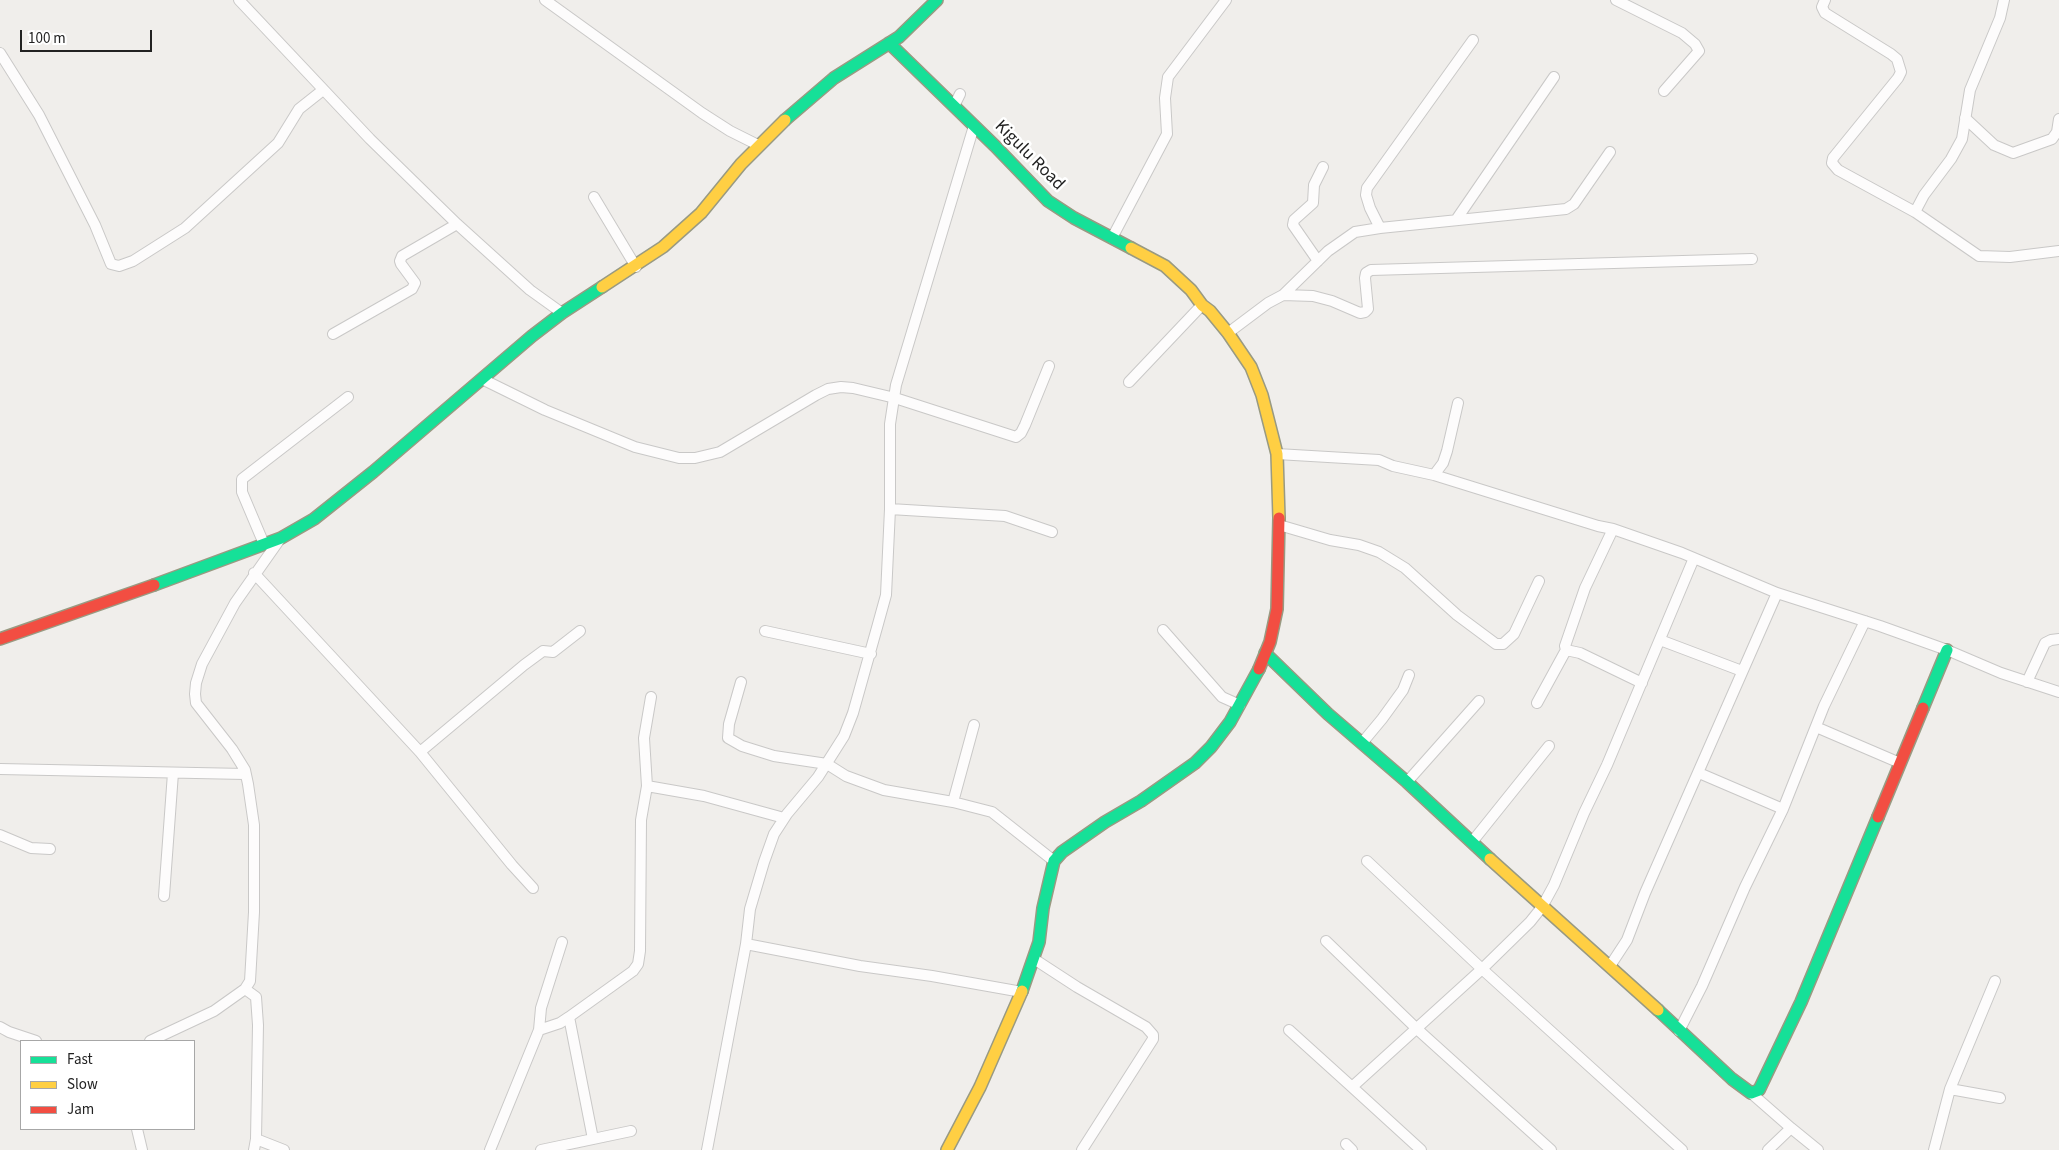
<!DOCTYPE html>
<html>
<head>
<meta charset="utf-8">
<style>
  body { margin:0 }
  #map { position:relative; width:2059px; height:1150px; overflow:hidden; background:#f0eeeb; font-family:"Source Sans 3",sans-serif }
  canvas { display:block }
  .legend { position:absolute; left:20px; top:1040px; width:175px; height:90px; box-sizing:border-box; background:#fff; border:1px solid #a7a7a7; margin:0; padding:6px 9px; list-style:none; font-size:15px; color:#222 }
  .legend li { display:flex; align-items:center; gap:10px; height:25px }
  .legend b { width:25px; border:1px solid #a7a7a7 }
  .scale { position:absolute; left:20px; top:30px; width:132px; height:22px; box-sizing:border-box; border:2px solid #222; border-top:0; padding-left:6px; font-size:15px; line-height:18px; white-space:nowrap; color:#222; -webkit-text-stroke:4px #fff; paint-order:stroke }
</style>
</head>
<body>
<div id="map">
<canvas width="2059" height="1150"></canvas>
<ul class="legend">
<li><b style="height:6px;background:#16e098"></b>Fast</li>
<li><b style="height:6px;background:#ffcf43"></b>Slow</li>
<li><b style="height:6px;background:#f24e42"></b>Jam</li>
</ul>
<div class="scale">100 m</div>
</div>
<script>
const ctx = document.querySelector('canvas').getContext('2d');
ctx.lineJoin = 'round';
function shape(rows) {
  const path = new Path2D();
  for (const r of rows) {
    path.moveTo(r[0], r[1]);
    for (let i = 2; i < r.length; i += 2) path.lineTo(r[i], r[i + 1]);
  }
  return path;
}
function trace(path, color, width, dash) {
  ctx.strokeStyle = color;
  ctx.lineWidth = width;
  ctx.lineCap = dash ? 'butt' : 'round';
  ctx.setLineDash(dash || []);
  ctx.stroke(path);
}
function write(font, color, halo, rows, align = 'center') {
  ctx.font = font + ' "Source Sans 3",sans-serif';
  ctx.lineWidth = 5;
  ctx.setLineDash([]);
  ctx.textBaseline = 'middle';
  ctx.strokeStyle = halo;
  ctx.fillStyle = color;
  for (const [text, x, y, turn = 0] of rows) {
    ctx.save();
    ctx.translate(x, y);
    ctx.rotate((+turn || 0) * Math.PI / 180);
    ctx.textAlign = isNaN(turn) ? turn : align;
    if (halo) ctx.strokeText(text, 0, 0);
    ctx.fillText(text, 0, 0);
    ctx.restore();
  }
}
const street = shape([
  [239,0,370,139,457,224,530,290,562,313],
  [545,0,702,113,730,131,758,145],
  [1616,0,1682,33,1695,44,1699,51,1664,91],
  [1825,0,1822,7,1825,13,1891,54,1897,59,1901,72,1898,78,1833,158,1832,163,1838,170,1915,212],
  [2004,0,2000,18,1970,90,1962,139,1951,159,1924,195,1915,212,1979,256,2010,257,2059,251],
  [0,53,39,115,95,225,111,264,119,266,133,261,185,228,278,143,299,109,323,90],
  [954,106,960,94],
  [1965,118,1994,145,2013,153,2052,139,2057,132,2059,119],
  [594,197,636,267],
  [1456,220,1554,77],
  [1380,228,1370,208,1366,195,1367,188,1473,40],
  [1112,238,1167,134,1165,98,1168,77,1226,0],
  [1318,261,1293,225,1294,220,1313,203,1314,185,1323,167],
  [1283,295,1328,251,1355,232,1380,228,1566,209,1574,204,1610,152],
  [1228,333,1268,303,1283,295,1313,296,1332,301,1360,313,1365,312,1368,309,1365,278,1366,273,1371,270,1752,259],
  [333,334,412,289,415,283,401,264,400,261,402,256,457,224],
  [482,379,545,410,635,447,679,458,695,458,720,452,816,395,828,389,841,387,853,388,895,398,1016,437,1021,433,1025,425,1049,366],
  [1129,382,1202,305],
  [1277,454,1379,460,1393,466,1434,475,1598,526,1613,529,1682,553,1777,593,1880,626,1947,650,2001,673,2059,692],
  [1434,475,1443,463,1447,451,1458,403],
  [890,509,1005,516,1052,532],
  [1279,525,1330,540,1359,545,1379,552,1405,568,1457,615,1496,644,1503,644,1514,634,1539,581],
  [1613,529,1585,588,1565,646,1566,650,1580,653,1642,683],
  [264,544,242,492,242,479,348,397],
  [254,573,420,752,512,865,533,888],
  [1163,630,1222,697,1240,705],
  [765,631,871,654],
  [1660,640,1742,671],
  [741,682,729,724,728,738,742,746,774,756,827,764,846,776,884,790,953,802,992,812,1054,861],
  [2027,682,2045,643,2051,640,2059,639],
  [1537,703,1566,650],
  [1816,727,1900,763],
  [1362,743,1382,719,1403,690,1409,675],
  [420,752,524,665,543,651,553,652,580,631],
  [0,769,245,774],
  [1699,773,1783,809],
  [1407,782,1479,701],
  [647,786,704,796,784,818],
  [953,802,974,725],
  [0,835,31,848,50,849],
  [1472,842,1549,746],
  [1367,861,1482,969,1682,1150],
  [164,896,173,773],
  [1326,941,1417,1029,1551,1150],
  [746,944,860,966,932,976,1022,992],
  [1034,959,1077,987,1146,1027,1153,1035,1153,1039,1082,1150],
  [1610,966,1627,940,1645,893,1777,593],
  [245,989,256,997,258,1025,256,1139],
  [569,1017,593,1139],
  [0,1027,9,1032,36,1041],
  [539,1030,560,1023,569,1017,633,971,638,964,640,951,641,820,647,786,644,738,651,697],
  [1289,1030,1352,1087],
  [1679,1031,1702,986,1745,887,1783,809,1824,706,1865,621],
  [150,1041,214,1011,245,989,250,981,254,912,254,825,248,784,245,770,232,749,196,703,195,694,196,683,202,664,235,603,280,539],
  [1950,1089,2000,1098],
  [1751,1093,1791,1128,1768,1150],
  [1791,1128,1818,1150],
  [137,1129,142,1150],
  [1346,1144,1352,1150],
  [254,1150,256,1139,284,1150],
  [490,1150,539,1030,541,1008,562,942],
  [541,1150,631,1131],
  [707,1150,746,944,750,909,764,862,774,834,787,814,818,777,844,736,853,713,878,624,886,595,890,509,890,424,896,385,974,126],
  [1421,1150,1352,1087,1482,969,1530,922,1542,907,1554,885,1584,813,1607,765,1694,558],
  [1934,1150,1950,1089,1995,981]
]);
const fast = shape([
  [889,43,995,146,1048,201,1074,218,1131,248],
  [785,120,834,78,899,37,937,0],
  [154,585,281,538,314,519,373,472,532,336,562,313,602,287],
  [1265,653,1328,714,1407,782,1490,859],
  [1923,708,1947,650],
  [1022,991,1039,942,1043,908,1054,861,1062,852,1105,822,1141,801,1195,763,1211,747,1230,722,1259,669],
  [1658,1010,1732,1079,1751,1093,1759,1090,1801,1002,1878,817]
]);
const slow = shape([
  [1131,248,1165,266,1191,290,1202,305,1210,311,1228,333,1251,367,1262,395,1277,454,1279,518],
  [602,287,663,247,701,213,741,164,785,120],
  [1490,859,1658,1010],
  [947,1150,980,1087,1022,991]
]);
const jam = shape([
  [0,639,154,585],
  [1259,669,1270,642,1277,609,1279,518],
  [1878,817,1923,708]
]);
const streetNames = [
  ["Kigulu Road",1029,156,45]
];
trace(street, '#c9c8c7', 12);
trace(fast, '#999a82', 14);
trace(slow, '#999a82', 14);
trace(jam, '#999a82', 14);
trace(street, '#fdfcfc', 10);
trace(fast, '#16e098', 11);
trace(slow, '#ffcf43', 11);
trace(jam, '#f24e42', 11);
write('18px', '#222', '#fff', streetNames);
</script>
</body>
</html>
